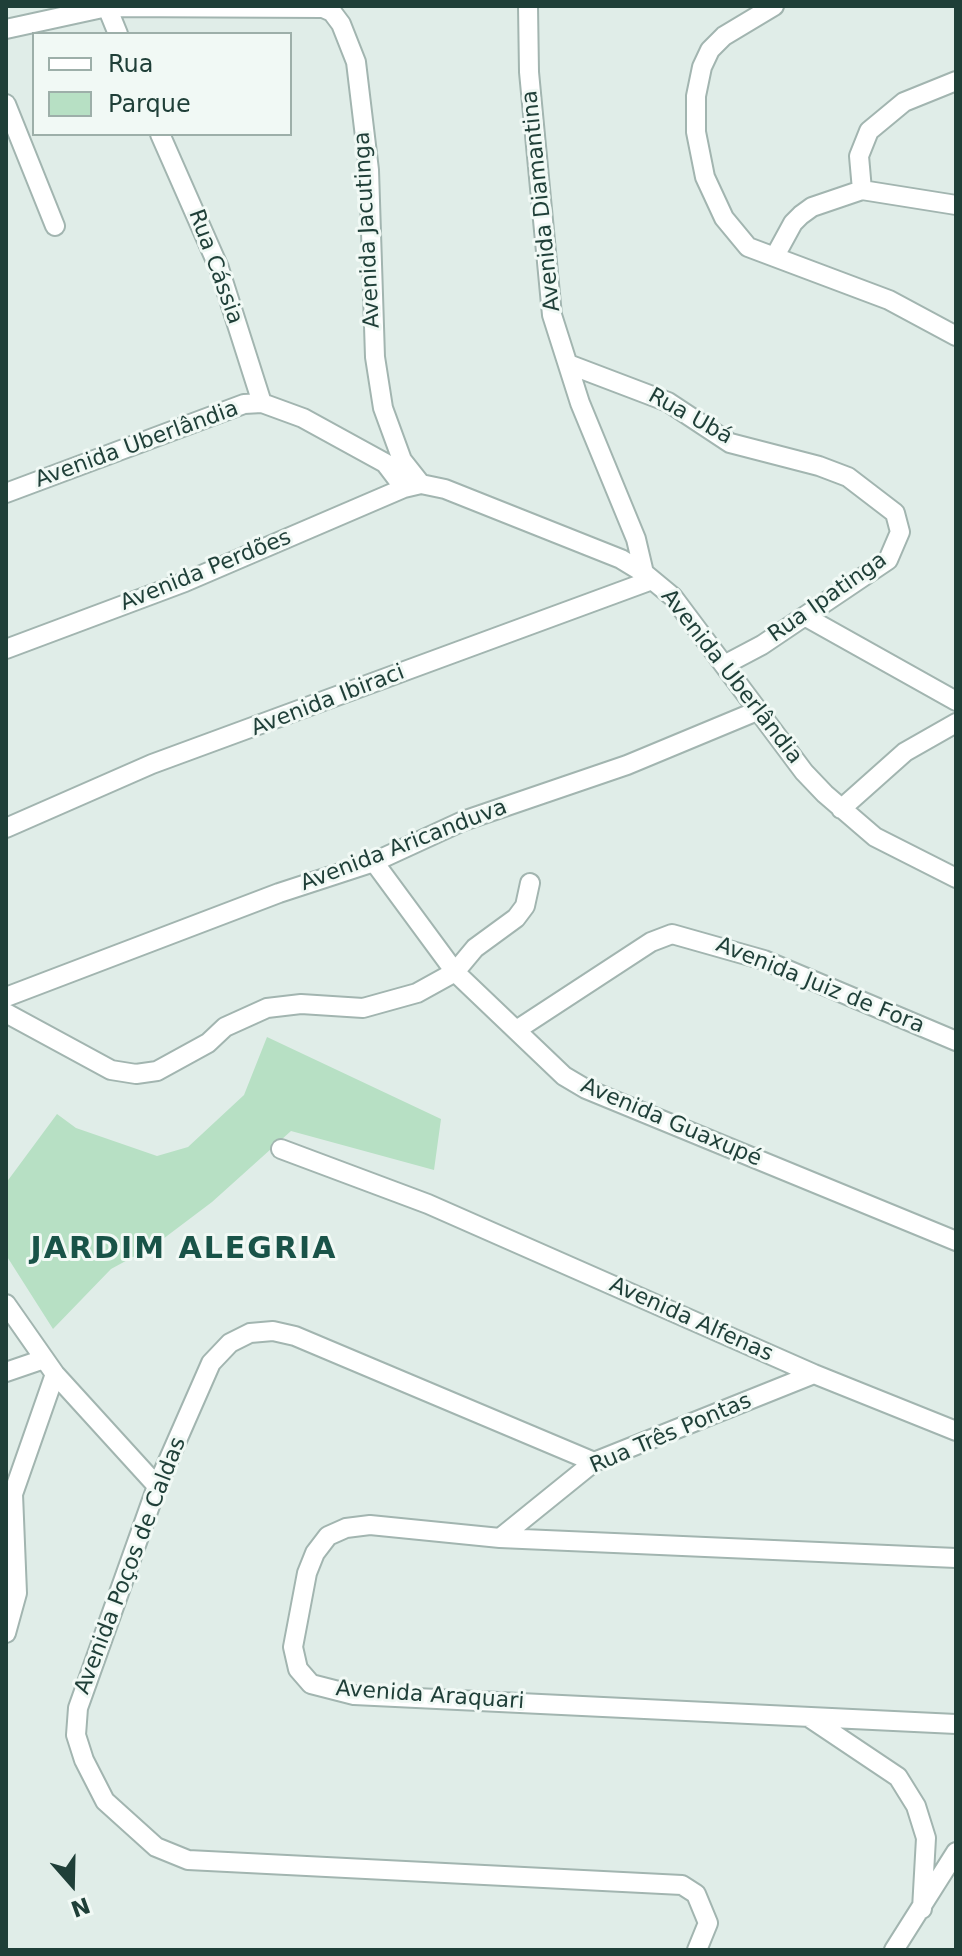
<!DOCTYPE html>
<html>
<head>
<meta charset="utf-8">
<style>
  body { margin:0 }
  #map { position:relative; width:962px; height:1956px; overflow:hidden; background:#e0ede8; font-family:"DejaVu Sans",sans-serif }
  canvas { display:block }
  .frame { position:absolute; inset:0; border:8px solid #1f3f38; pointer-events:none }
  .legend { position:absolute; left:32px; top:32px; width:260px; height:104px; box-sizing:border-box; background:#f1f9f5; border:2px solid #9dafa9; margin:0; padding:10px 14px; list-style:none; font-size:24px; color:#1f3f38 }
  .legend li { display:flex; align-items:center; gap:16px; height:40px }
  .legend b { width:40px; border:2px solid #9dafa9 }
  .north { position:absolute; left:32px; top:1844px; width:80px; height:80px; -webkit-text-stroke:6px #f1f9f5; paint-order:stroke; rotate:160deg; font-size:22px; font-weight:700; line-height:32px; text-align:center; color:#1f3f38 }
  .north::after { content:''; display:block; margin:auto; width:28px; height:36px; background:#1f3f38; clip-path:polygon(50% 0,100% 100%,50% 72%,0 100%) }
</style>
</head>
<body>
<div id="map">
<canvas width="962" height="1956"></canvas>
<div class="frame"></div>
<ul class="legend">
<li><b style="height:10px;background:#fff"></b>Rua</li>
<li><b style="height:22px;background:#b7e0c4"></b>Parque</li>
</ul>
<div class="north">N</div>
</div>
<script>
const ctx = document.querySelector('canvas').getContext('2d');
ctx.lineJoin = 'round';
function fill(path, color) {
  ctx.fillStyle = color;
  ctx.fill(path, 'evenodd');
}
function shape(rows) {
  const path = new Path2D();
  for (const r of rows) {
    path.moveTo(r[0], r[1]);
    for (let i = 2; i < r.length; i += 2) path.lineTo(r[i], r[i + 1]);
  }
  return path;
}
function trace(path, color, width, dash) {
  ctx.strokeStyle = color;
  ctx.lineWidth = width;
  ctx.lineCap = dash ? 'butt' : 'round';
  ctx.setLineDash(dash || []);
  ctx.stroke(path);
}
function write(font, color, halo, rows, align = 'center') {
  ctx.font = font + ' "DejaVu Sans",sans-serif';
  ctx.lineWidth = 6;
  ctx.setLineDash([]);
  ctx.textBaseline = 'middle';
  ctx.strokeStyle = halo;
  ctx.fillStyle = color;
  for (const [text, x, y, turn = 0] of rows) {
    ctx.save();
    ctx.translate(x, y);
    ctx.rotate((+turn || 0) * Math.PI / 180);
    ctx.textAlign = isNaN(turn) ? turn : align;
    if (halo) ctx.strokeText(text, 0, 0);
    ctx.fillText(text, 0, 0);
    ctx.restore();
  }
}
const green = shape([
  [267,1037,441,1119,434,1170,291,1131,212,1202,155,1245,111,1269,53,1329,6,1255,6,1183,57,1114,76,1128,157,1156,188,1147,244,1095]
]);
const street = shape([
  [528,6,529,72,552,315,580,403,636,539,644,573],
  [774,6,724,36,710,50,702,67,696,96,696,132,705,177,724,218,748,247,889,300,956,336],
  [107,7,118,34],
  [6,29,107,7,323,8,332,12,341,24,356,62,369,170,375,357,383,408,402,460,421,484],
  [6,104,55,226],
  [160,134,219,268,262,403],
  [862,190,859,156,869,131,904,102,956,81],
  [862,190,956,205],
  [775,256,793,223,801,215,812,207,862,190],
  [568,364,668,402,730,443,819,466,848,477,895,513,900,532,888,560,762,645,726,664],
  [6,493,244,404,262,403,303,418,385,463,404,488,421,484,445,489,621,559,644,573,673,597,804,772,825,794,875,837,956,878],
  [806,617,956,701],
  [6,649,185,582,404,488],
  [841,809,905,752,956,723],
  [6,828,152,764,652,580],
  [374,862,455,972,564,1076,586,1089,956,1241],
  [6,997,279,893,374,862,463,821,627,765,757,711],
  [6,1013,111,1070,136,1074,157,1071,208,1043,225,1027,267,1008,301,1004,363,1008,417,993,455,972,475,948,516,918,525,906,530,883],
  [518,1029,651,942,672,934,764,960,956,1041],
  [281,1149,428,1204,814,1374,956,1431],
  [6,1304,55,1374,157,1486],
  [6,1372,44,1359],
  [594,1462,295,1336,273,1331,250,1333,230,1343,211,1363,157,1486,78,1708,76,1735,84,1760,105,1801,156,1847,188,1860,682,1885,696,1894,708,1923,697,1950],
  [500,1538,594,1462,814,1374],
  [956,1558,500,1538,370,1525,346,1528,328,1536,315,1553,307,1573,293,1647,298,1669,311,1684,354,1695,956,1724],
  [6,1633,17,1593,13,1494,55,1374],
  [810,1718,898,1777,916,1806,926,1838,922,1909],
  [894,1950,956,1852]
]);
const streetNames = [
  ["Avenida Diamantina",542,201,-96],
  ["Avenida Jacutinga",368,230,-93],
  ["Rua Cássia",215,267,70],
  ["Rua Ubá",690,417,29],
  ["Avenida Uberlândia",137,445,-20],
  ["Avenida Perdões",206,571,-22],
  ["Rua Ipatinga",828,598,-35],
  ["Avenida Uberlândia",731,677,52],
  ["Avenida Ibiraci",328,701,-21],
  ["Avenida Aricanduva",404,846,-21],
  ["Avenida Juiz de Fora",820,986,22],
  ["Avenida Guaxupé",671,1123,23],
  ["Avenida Alfenas",691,1320,24],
  ["Rua Três Pontas",671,1434,-23],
  ["Avenida Poços de Caldas",131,1566,-69],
  ["Avenida Araquari",430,1696,4]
];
const districtNames = [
  ["JARDIM ALEGRIA",184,1250]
];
fill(green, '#b7e0c4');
trace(street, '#a2b5b0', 22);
trace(street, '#fff', 18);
write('22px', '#1f3f38', '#f1f9f5', streetNames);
ctx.letterSpacing = '2px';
write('bold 30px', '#195348', '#f1f9f5', districtNames);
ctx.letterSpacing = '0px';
</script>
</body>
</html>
